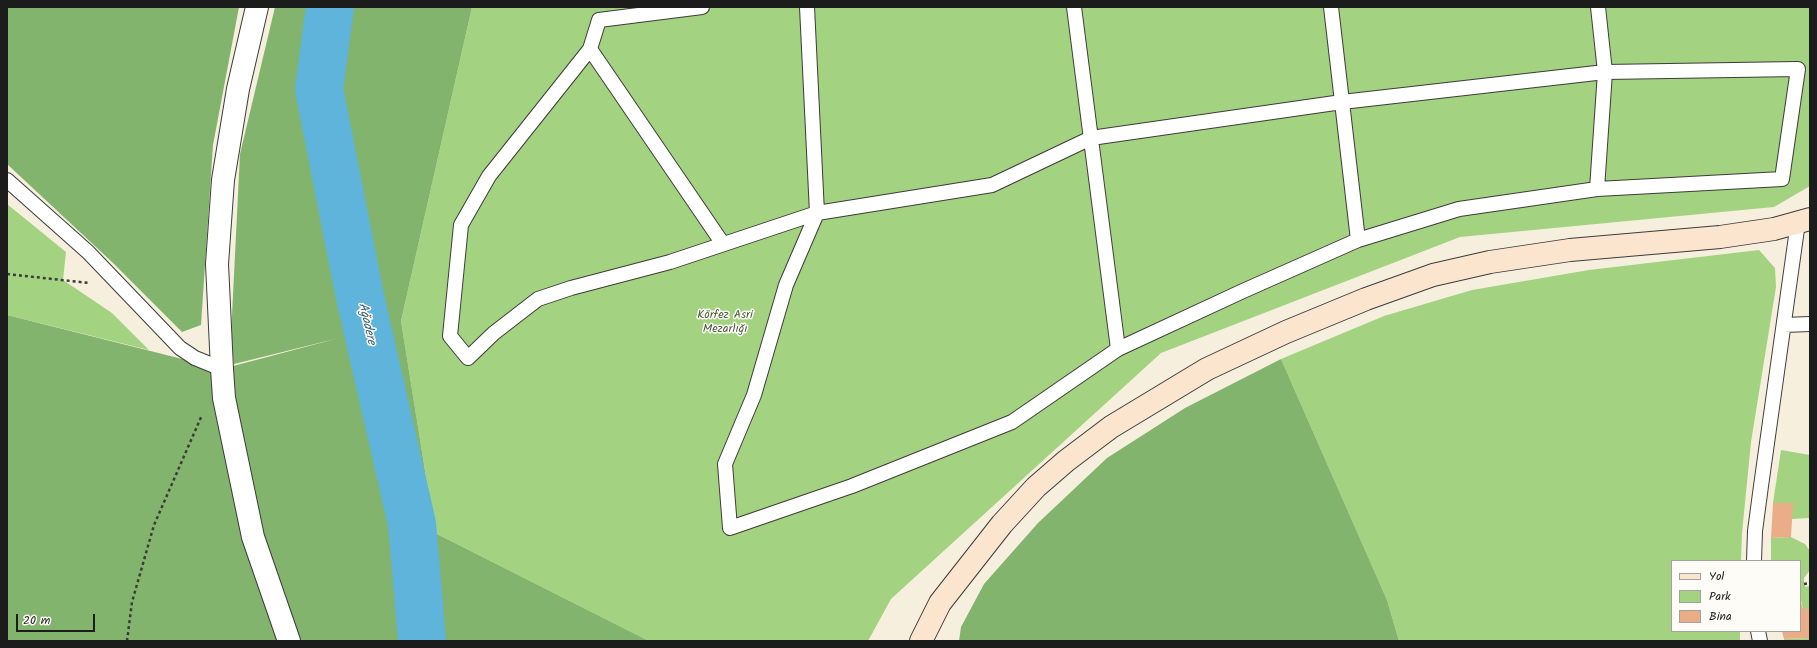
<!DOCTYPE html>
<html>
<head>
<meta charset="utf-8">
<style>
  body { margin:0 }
  #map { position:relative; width:1817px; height:648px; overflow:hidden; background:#f6efde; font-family:Kalam,sans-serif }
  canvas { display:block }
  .frame { position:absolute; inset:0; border:8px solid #1c1c1c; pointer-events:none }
  .legend { position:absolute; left:1671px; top:560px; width:130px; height:72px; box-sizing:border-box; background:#fdfcf7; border:1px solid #a3a29f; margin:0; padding:5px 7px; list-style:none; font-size:12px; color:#1c1c1c }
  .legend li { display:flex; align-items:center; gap:8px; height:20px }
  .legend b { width:20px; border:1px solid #a3a29f }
  .scale { position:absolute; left:16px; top:614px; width:79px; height:18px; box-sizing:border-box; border:2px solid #1c1c1c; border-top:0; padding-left:5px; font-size:12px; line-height:14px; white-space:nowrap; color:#1c1c1c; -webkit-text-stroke:3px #fdfcf7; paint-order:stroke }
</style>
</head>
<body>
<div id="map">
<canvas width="1817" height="648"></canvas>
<div class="frame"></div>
<ul class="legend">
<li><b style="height:5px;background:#fce5cf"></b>Yol</li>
<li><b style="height:11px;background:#a3d280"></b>Park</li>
<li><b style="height:11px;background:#ebad88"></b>Bina</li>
</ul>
<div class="scale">20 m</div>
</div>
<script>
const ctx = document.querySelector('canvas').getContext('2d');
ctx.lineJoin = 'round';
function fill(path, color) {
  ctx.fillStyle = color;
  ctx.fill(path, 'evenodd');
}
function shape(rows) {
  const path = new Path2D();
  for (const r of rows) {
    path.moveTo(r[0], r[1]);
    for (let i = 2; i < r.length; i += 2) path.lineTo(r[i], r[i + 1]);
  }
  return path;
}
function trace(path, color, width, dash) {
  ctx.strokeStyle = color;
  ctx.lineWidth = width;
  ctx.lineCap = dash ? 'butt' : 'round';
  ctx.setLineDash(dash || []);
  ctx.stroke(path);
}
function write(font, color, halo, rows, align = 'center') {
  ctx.font = font + ' Kalam,sans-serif';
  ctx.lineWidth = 3;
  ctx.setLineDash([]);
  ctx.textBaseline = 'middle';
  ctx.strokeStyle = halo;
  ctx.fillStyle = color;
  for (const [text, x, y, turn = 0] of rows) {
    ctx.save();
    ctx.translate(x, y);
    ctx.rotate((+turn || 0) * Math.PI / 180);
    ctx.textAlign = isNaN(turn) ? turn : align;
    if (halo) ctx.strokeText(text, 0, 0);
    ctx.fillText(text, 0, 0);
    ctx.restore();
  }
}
const green = shape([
  [472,7,1810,7,1810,186,1774,207,1460,237,1161,353,891,599,868,641,649,641,435,533,401,321],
  [7,204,66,252,63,280,112,313,149,350,7,315],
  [1759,250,1775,268,1776,287,1751,442,1742,533,1741,561,1672,561,1672,631,1740,631,1740,641,1399,641,1387,600,1281,359,1384,316,1472,290,1589,270],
  [1781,450,1810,455,1810,518,1791,519,1773,503],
  [1791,537,1805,544,1810,551,1810,570,1804,578,1804,584,1806,587,1810,586,1810,609,1803,609,1800,596,1800,561,1771,561,1771,538],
  [1810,638,1810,641,1785,641,1784,639]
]);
const forest = shape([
  [7,7,239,7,213,145,201,325,182,332,112,262,7,164],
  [275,7,472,7,401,321,435,533,649,641,7,641,7,315,222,369,339,338,234,364,231,335,240,154],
  [1281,359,1387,600,1399,641,959,641,961,627,984,584,1038,523,1107,458,1185,408]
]);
const river = shape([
  [330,7,319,89,360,297,412,524,422,641]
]);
const building = shape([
  [1773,503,1793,503,1791,537,1771,538],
  [1800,599,1803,609,1810,609,1810,638,1784,639,1782,631,1800,631]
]);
const path = shape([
  [7,274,89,283],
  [1804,584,1810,583],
  [127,641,132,602,154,525,202,415]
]);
const service = shape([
  [702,7,599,20,590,49,489,176,461,225,450,336,468,358,494,333,538,299,571,288,670,262,817,213,992,185,1091,138,1342,102,1605,72,1798,69,1782,179,1597,189,1459,209,1358,240,1243,291,1118,349,1012,422,852,486,730,528,725,464,754,395,786,285,817,213,807,7],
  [1074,7,1118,349],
  [1331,7,1358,240],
  [590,49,723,244],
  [7,180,88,252,180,348,195,358,222,369],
  [1597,189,1605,72,1598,7],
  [1784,325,1810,324],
  [1754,561,1755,531,1761,486,1798,222],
  [1758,631,1760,641]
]);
const minor = shape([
  [257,7,238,89,223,180,217,264,222,369,224,398,253,537,289,641]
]);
const secondary = shape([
  [921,641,940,603,1002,524,1036,487,1066,461,1111,427,1207,369,1286,332,1366,299,1433,275,1490,262,1570,250,1720,237,1774,229,1810,219]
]);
const parkNames = [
  ["Körfez Asri",725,316],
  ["Mezarlığı",725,330]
];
const waterNames = [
  ["Ağadere",366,324,77]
];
fill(green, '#a3d280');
fill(forest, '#82b46e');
trace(river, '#5eb4da', 48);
fill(building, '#ebad88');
trace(service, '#3d3c39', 16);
trace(minor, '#3d3c39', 24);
trace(secondary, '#3d3c39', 24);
trace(path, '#3d3c39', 2.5, [3, 3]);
trace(service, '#fff', 14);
trace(minor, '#fff', 22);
trace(secondary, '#fce5cf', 22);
write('12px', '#4b5c3f', '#fdfcf7', parkNames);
write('italic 13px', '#3a6071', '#fdfcf7', waterNames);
</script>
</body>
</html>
